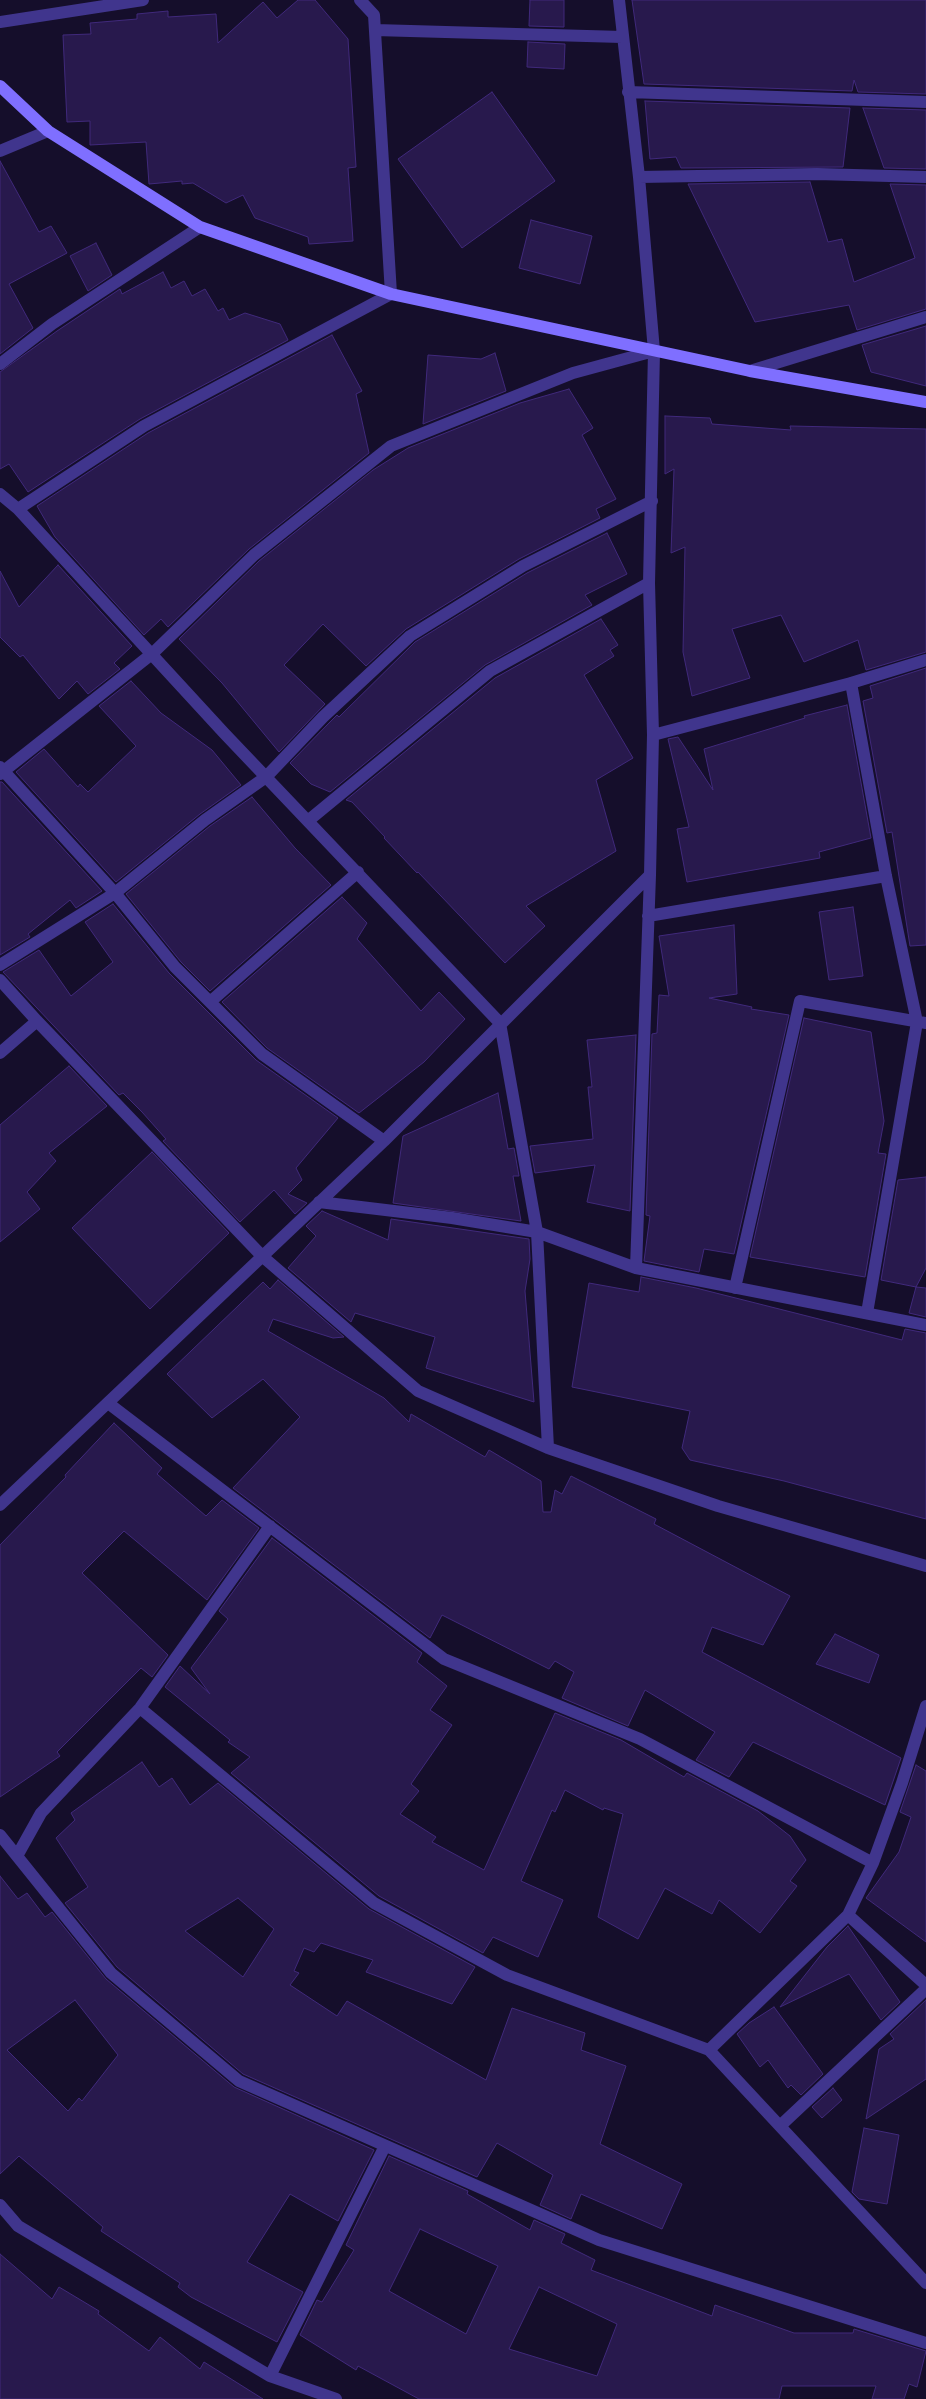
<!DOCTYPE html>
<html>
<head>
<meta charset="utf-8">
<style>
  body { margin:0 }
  canvas { display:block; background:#150e2b }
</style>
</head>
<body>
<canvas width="926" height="2399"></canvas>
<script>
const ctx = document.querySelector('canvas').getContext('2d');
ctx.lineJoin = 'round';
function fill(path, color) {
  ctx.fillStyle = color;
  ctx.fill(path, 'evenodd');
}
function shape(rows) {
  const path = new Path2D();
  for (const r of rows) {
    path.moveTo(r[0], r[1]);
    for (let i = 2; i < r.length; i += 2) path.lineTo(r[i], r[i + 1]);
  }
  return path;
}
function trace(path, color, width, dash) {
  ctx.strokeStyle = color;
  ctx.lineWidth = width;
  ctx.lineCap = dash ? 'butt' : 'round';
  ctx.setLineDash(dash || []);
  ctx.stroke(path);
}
const building = shape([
  [298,0,315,0,348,39,356,167,348,168,353,241,309,244,308,237,255,218,243,195,226,203,193,183,182,184,182,181,149,184,146,142,90,145,90,121,67,122,63,35,91,34,90,23,137,19,137,14,168,11,168,17,216,14,218,43,263,2,277,18,298,0],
  [530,0,564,0,564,27,529,26,530,0],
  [632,0,926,0,926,94,858,92,854,80,852,91,644,84,632,0],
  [528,42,565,44,564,69,527,67,528,42],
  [492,92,555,181,462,248,398,159,492,92],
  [645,101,850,108,843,167,681,168,676,157,650,159,645,101],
  [863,108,926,110,926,169,884,168,863,108],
  [0,161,39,232,51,226,67,253,9,284,33,328,0,354,0,161],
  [810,182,828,242,842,239,854,282,915,258,890,184,926,185,926,309,857,330,849,305,755,322,688,184,810,182],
  [531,220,592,236,580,284,519,268,531,220],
  [96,243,112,275,88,291,70,256,96,243],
  [163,272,171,288,184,281,192,296,205,289,218,311,223,308,229,320,245,313,280,324,288,340,140,419,28,492,9,464,0,469,0,372,57,331,120,289,122,294,163,272],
  [926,326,926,386,871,372,862,345,926,326],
  [332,335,362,391,356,394,369,453,249,549,168,627,161,619,144,635,55,537,37,506,148,433,332,335],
  [495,353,506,391,423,424,428,355,481,359,495,353],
  [569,389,593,428,582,435,616,499,596,509,600,518,519,559,406,629,366,666,323,624,284,665,325,704,279,752,222,683,179,639,259,561,373,470,408,448,520,403,569,389],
  [665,416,710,418,712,424,791,430,790,426,926,429,926,652,866,670,858,640,804,662,781,615,732,629,750,678,692,696,683,652,685,547,671,553,674,469,665,474,665,416],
  [607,533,627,574,585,595,592,605,485,665,330,792,311,784,290,763,329,723,337,715,339,717,415,642,527,573,607,533],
  [58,565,132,646,114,663,120,669,88,694,77,681,59,699,23,655,20,657,0,637,0,571,19,607,58,565],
  [601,619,618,645,610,650,614,656,584,675,633,758,596,780,616,851,526,906,545,926,505,963,418,872,417,873,384,838,385,837,352,802,346,800,495,678,601,619],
  [926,668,926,945,910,946,892,832,887,833,863,701,873,698,870,686,926,668],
  [131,681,161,713,212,750,241,785,200,814,116,882,16,772,44,749,78,787,80,784,88,792,136,746,99,706,131,681],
  [847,705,871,838,819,852,820,858,687,882,677,829,689,827,668,739,678,737,713,790,704,749,805,718,804,716,847,705],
  [0,782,2,782,102,891,76,908,70,900,28,934,30,937,0,955,0,782],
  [252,797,295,848,331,885,210,991,181,962,126,894,210,826,252,797],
  [342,897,367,923,357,939,421,1011,439,992,465,1019,424,1062,359,1113,267,1048,222,1002,342,897],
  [113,904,169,973,256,1060,338,1118,296,1168,302,1180,288,1194,307,1203,295,1214,274,1190,240,1222,163,1141,166,1139,142,1112,123,1093,119,1095,3,972,39,950,71,996,113,962,85,922,113,904],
  [853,907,863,976,829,980,819,912,853,907],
  [734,925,737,994,709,998,752,1007,751,1009,789,1015,734,1254,704,1249,699,1272,644,1261,650,1216,646,1215,652,1034,657,1033,659,995,669,996,659,936,734,925],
  [804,1018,871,1032,884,1121,878,1153,886,1154,865,1277,750,1257,804,1018],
  [636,1035,630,1211,587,1202,595,1165,535,1173,530,1146,593,1139,588,1087,592,1087,587,1040,636,1035],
  [69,1066,107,1106,49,1153,56,1161,27,1192,40,1209,0,1242,0,1125,69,1066],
  [498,1093,508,1149,514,1148,519,1176,513,1176,521,1221,393,1203,403,1136,498,1093],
  [152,1152,229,1233,150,1309,72,1228,152,1152],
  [926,1177,926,1268,916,1287,881,1280,898,1180,926,1177],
  [322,1211,388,1240,391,1219,529,1239,530,1259,525,1291,534,1402,426,1368,435,1337,355,1313,351,1322,288,1268,316,1236,306,1226,322,1211],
  [641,1277,696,1288,902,1340,905,1329,926,1333,926,1519,784,1481,690,1460,682,1448,690,1411,572,1387,589,1283,639,1292,641,1277],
  [278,1280,344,1337,333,1338,273,1319,268,1331,384,1398,409,1422,411,1414,485,1457,489,1450,541,1481,543,1512,551,1512,555,1490,562,1494,571,1476,656,1519,654,1524,790,1596,763,1645,712,1627,702,1652,901,1758,885,1805,753,1742,729,1777,696,1760,715,1732,645,1690,628,1726,562,1698,574,1672,555,1661,549,1669,442,1615,430,1638,233,1488,300,1417,263,1379,212,1418,167,1374,263,1282,270,1289,278,1280],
  [916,1287,926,1288,926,1317,909,1313,916,1287],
  [114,1423,162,1468,157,1474,206,1516,222,1500,259,1528,207,1600,124,1531,82,1573,168,1655,152,1677,141,1668,57,1752,60,1756,0,1797,0,1545,66,1477,65,1475,114,1423],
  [272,1538,422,1653,417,1662,447,1686,430,1710,452,1725,411,1784,419,1791,400,1814,436,1837,432,1842,484,1870,555,1713,621,1740,684,1777,687,1773,758,1811,790,1836,806,1860,790,1881,797,1886,760,1933,719,1900,712,1914,665,1888,638,1939,598,1917,623,1814,604,1808,603,1810,565,1790,555,1812,552,1810,521,1881,563,1900,538,1957,493,1937,483,1953,379,1896,231,1773,250,1757,228,1742,230,1740,165,1687,180,1666,210,1694,191,1668,228,1619,219,1611,272,1538],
  [835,1634,879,1655,869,1683,816,1664,835,1634],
  [142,1762,159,1787,172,1778,190,1805,218,1783,369,1909,475,1967,452,2004,366,1972,373,1960,321,1943,314,1952,304,1948,294,1971,299,1973,290,1985,337,2016,347,2001,486,2080,512,2008,585,2033,581,2050,626,2066,600,2144,682,2184,662,2229,581,2194,571,2219,540,2205,553,2175,497,2143,477,2177,243,2074,117,1967,65,1903,88,1887,56,1838,75,1820,71,1813,142,1762],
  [238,1898,274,1929,243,1977,185,1931,238,1898],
  [916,1765,926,1771,926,1942,866,1898,899,1852,911,1817,900,1812,916,1765],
  [0,1876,18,1899,27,1893,45,1917,52,1912,106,1979,234,2087,374,2150,338,2221,290,2194,247,2262,303,2292,277,2342,191,2297,178,2287,180,2283,101,2231,103,2227,19,2156,0,2174,0,1876],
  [75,2000,118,2055,82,2101,79,2098,68,2111,7,2050,75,2000],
  [848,1926,900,2002,881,2020,849,1974,780,2007,827,1947,848,1926],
  [926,2000,926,2079,866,2119,879,2049,894,2039,890,2034,926,2000],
  [774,2007,823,2074,801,2095,791,2085,788,2088,768,2060,760,2067,737,2034,749,2023,774,2007],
  [833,2088,842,2100,822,2118,812,2107,833,2088],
  [864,2128,899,2135,887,2204,859,2199,852,2192,864,2128],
  [389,2156,468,2191,467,2194,530,2230,534,2220,565,2234,561,2243,595,2260,591,2270,712,2316,715,2305,794,2333,853,2333,854,2329,926,2351,917,2387,909,2384,904,2399,872,2399,876,2386,782,2386,779,2399,419,2399,358,2366,356,2370,300,2335,317,2300,322,2302,354,2250,346,2245,389,2156],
  [420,2229,498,2266,466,2334,389,2291,420,2229],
  [539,2287,617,2324,597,2376,509,2349,539,2287],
  [0,2254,52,2299,59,2287,99,2311,98,2314,149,2351,160,2337,200,2369,204,2362,263,2399,0,2399,0,2254]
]);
const minor = shape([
  [0,22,143,0],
  [375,30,622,37],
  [628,92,926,102],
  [0,151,48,131],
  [639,177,817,174,926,177],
  [0,364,52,324,200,227],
  [750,371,926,317],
  [0,494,18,509,224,733,500,1023,537,1232,548,1448],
  [18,509,144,426,391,294,374,15,360,0],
  [851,683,886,876,917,1022,867,1313],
  [653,735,851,683,926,660],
  [0,767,115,893,175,967,262,1054,384,1141],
  [0,774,153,653,254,555,391,446,573,373,654,351],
  [309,820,490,671,649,583],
  [648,916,886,876],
  [0,965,115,893,205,820,266,777,323,717,410,636,523,566,652,501],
  [0,980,37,1021,262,1256,418,1391,548,1448,718,1506,926,1566],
  [210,1002,358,872],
  [0,1053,37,1021],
  [319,1202,452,1218,537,1232,636,1268,926,1325],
  [636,1268,650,875],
  [735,1288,800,1001,926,1023],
  [108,1403,444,1659,640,1739,873,1863],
  [0,1505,384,1141,650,875,653,735,649,583,654,351,639,177,619,0],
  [926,1706,902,1783,873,1863,848,1915,709,2050,926,2283],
  [140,1708,374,1903,507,1975,709,2050],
  [0,1835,111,1973,239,2081,599,2240,926,2343],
  [17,1856,41,1813,140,1708,270,1526],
  [848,1915,926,1985],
  [780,2126,926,1989],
  [0,2205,18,2226,270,2376,336,2399],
  [270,2376,385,2146]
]);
const secondary = shape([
  [0,86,48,131,200,227,391,294,750,371,926,402]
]);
fill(building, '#28194d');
trace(building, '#40297b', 1);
trace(minor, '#40358d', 12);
trace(secondary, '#7f6fff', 12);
</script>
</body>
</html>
